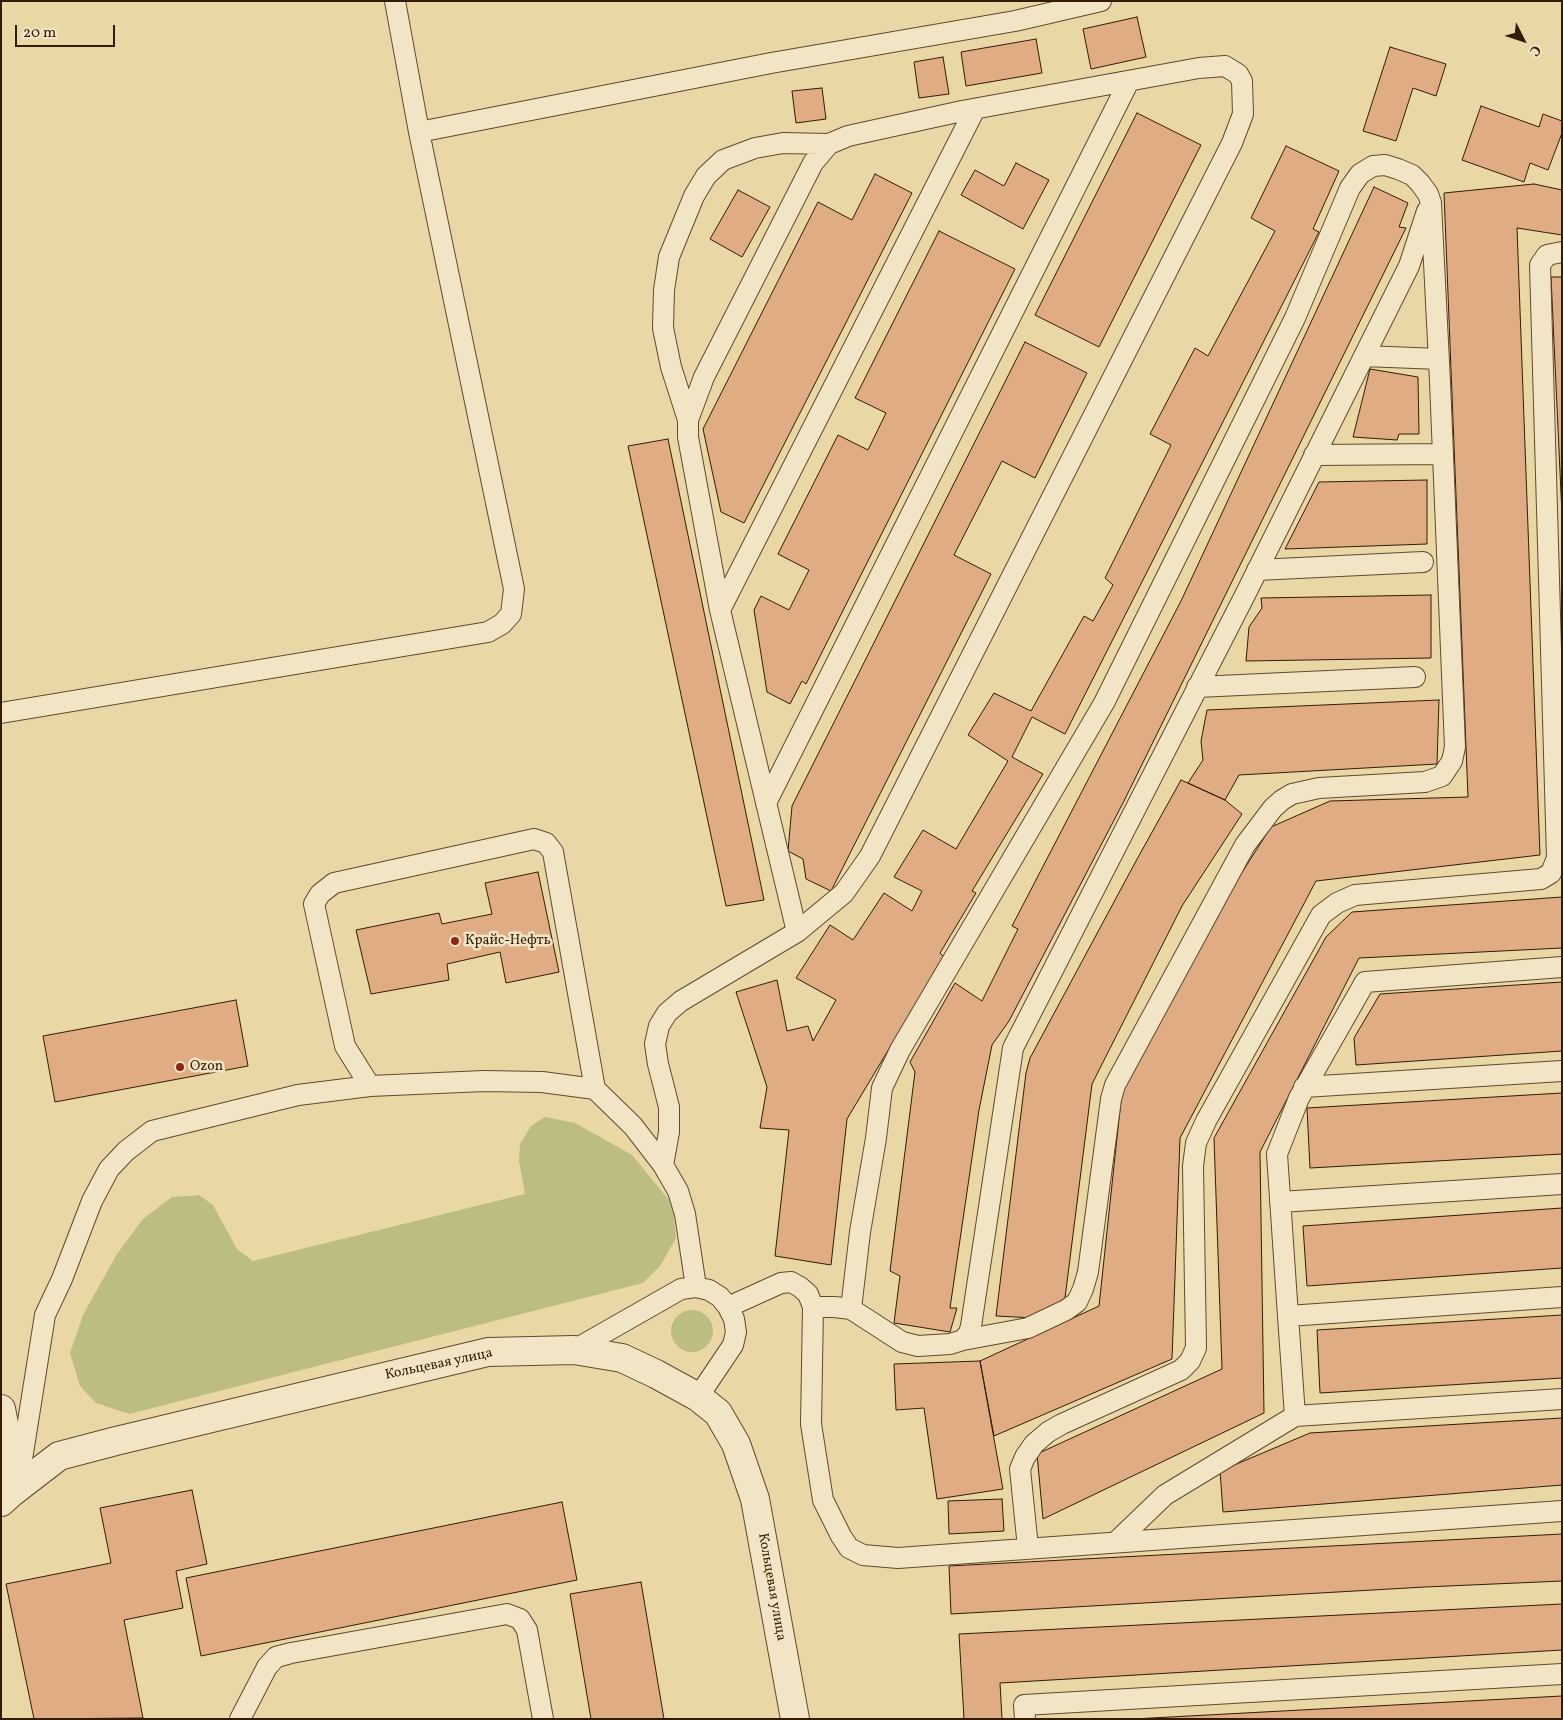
<!DOCTYPE html>
<html>
<head>
<meta charset="utf-8">
<style>
  body { margin:0 }
  #map { position:relative; width:1563px; height:1720px; overflow:hidden; background:#e9d7a6; font-family:Vollkorn,serif }
  canvas { display:block }
  .frame { position:absolute; inset:0; border:2px solid #341b06; pointer-events:none }
  .north { position:absolute; left:1498px; top:15px; width:50px; height:50px; -webkit-text-stroke:4px #f1e5c5; paint-order:stroke; rotate:131deg; font-size:14px; font-weight:700; line-height:20px; text-align:center; color:#341b06 }
  .north::after { content:''; display:block; margin:auto; width:18px; height:22px; background:#341b06; clip-path:polygon(50% 0,100% 100%,50% 72%,0 100%) }
  .scale { position:absolute; left:15px; top:25px; width:100px; height:22px; box-sizing:border-box; border:2px solid #341b06; border-top:0; padding-left:6px; font-size:15px; line-height:18px; white-space:nowrap; color:#341b06; -webkit-text-stroke:4px #f1e5c5; paint-order:stroke }
</style>
</head>
<body>
<div id="map">
<canvas width="1563" height="1720"></canvas>
<div class="frame"></div>
<div class="north">С</div>
<div class="scale">20 m</div>
</div>
<script>
const ctx = document.querySelector('canvas').getContext('2d');
ctx.lineJoin = 'round';
function fill(path, color) {
  ctx.fillStyle = color;
  ctx.fill(path, 'evenodd');
}
function shape(rows) {
  const path = new Path2D();
  for (const r of rows) {
    if (r.length === 3) {
      path.moveTo(r[0] + r[2], r[1]);
      path.arc(r[0], r[1], r[2], 0, 2 * Math.PI);
      continue;
    }
    path.moveTo(r[0], r[1]);
    for (let i = 2; i < r.length; i += 2) path.lineTo(r[i], r[i + 1]);
  }
  return path;
}
function trace(path, color, width, dash) {
  ctx.strokeStyle = color;
  ctx.lineWidth = width;
  ctx.lineCap = dash ? 'butt' : 'round';
  ctx.setLineDash(dash || []);
  ctx.stroke(path);
}
function write(font, color, halo, rows, align = 'center') {
  ctx.font = font + ' Vollkorn,serif';
  ctx.lineWidth = 5;
  ctx.setLineDash([]);
  ctx.textBaseline = 'middle';
  ctx.strokeStyle = halo;
  ctx.fillStyle = color;
  for (const [text, x, y, turn = 0] of rows) {
    ctx.save();
    ctx.translate(x, y);
    ctx.rotate((+turn || 0) * Math.PI / 180);
    ctx.textAlign = isNaN(turn) ? turn : align;
    if (halo) ctx.strokeText(text, 0, 0);
    ctx.fillText(text, 0, 0);
    ctx.restore();
  }
}
const green = shape([
  [545,1117,575,1123,632,1155,673,1205,676,1238,660,1266,643,1283,129,1414,96,1403,80,1386,70,1353,83,1315,117,1254,143,1219,172,1197,199,1195,213,1205,237,1249,253,1261,525,1194,519,1161,520,1144,531,1126],
  [692,1331,21]
]);
const building = shape([
  [1137,17,1146,57,1091,69,1083,29,1137,17],
  [1036,39,1042,73,966,86,961,52,1036,39],
  [1390,47,1446,64,1436,96,1413,88,1396,141,1363,131,1390,47],
  [943,57,949,94,919,98,914,62,943,57],
  [822,88,826,119,796,123,792,91,822,88],
  [1481,106,1539,127,1543,114,1562,121,1562,133,1548,170,1530,163,1524,182,1462,160,1481,106],
  [1137,113,1201,145,1099,347,1035,315,1137,113],
  [1286,146,1339,171,1313,229,1319,232,1065,734,1032,717,1012,757,1043,774,972,891,976,893,940,953,944,957,847,1119,831,1265,775,1256,789,1130,760,1128,767,1087,736,992,777,980,787,1031,808,1026,813,1041,836,1000,796,978,830,925,853,940,884,893,912,911,922,891,894,877,923,830,956,849,1008,761,968,735,994,693,1031,711,1084,616,1093,621,1113,585,1105,578,1171,445,1150,434,1195,348,1208,356,1275,231,1251,218,1286,146],
  [1016,163,1049,180,1023,229,961,195,975,170,1004,186,1016,163],
  [875,174,912,193,744,523,721,512,703,429,818,202,852,220,875,174],
  [1534,184,1562,190,1562,235,1517,228,1540,855,1316,881,1180,1138,1172,1359,994,1436,980,1361,1099,1306,1122,1091,1241,874,1271,827,1330,801,1468,797,1444,193,1534,184],
  [1374,187,1408,203,1399,227,1406,228,1123,803,1009,1021,992,1045,979,1110,950,1308,957,1308,950,1332,894,1323,900,1276,890,1271,915,1072,910,1062,955,983,982,1001,1018,929,1012,926,1181,601,1374,187],
  [738,190,770,207,742,257,710,239,738,190],
  [939,231,1015,269,806,684,802,681,790,704,767,692,754,610,761,596,789,610,809,570,778,554,838,435,868,450,886,413,855,398,939,231],
  [1551,277,1562,277,1562,515,1551,277],
  [1025,342,1087,373,1035,478,1002,461,954,555,991,574,831,891,806,879,803,859,788,851,792,806,1025,342],
  [1370,369,1418,377,1419,434,1399,434,1397,440,1353,437,1370,369],
  [668,439,764,900,726,906,628,446,668,439],
  [1427,480,1427,544,1285,549,1319,482,1427,480],
  [1431,595,1431,658,1246,661,1249,627,1262,608,1261,598,1431,595],
  [1439,700,1437,764,1239,775,1225,800,1188,783,1203,760,1201,741,1207,710,1439,700],
  [1181,780,1225,800,1242,814,1182,906,1092,1084,1065,1298,1035,1318,996,1316,1026,1073,1030,1058,1136,861,1181,780],
  [538,872,559,972,506,983,500,952,447,964,449,980,371,994,356,930,439,913,442,924,492,914,485,883,538,872],
  [1562,897,1562,948,1359,958,1260,1152,1264,1413,1043,1519,1037,1454,1222,1369,1214,1138,1326,937,1352,912,1562,897],
  [1562,982,1562,1051,1356,1065,1354,1038,1380,994,1562,982],
  [236,1000,248,1066,55,1102,43,1036,236,1000],
  [1562,1093,1562,1154,1310,1168,1307,1108,1562,1093],
  [1562,1208,1562,1268,1307,1286,1303,1226,1562,1208],
  [1562,1315,1562,1378,1320,1393,1317,1330,1562,1315],
  [980,1361,1003,1489,937,1499,924,1408,896,1410,894,1364,980,1361],
  [1562,1418,1562,1485,1223,1512,1220,1471,1310,1433,1562,1418],
  [192,1490,207,1564,176,1571,183,1608,124,1620,143,1718,34,1719,6,1584,111,1563,100,1508,192,1490],
  [1002,1499,1004,1531,949,1534,948,1501,1002,1499],
  [562,1502,577,1580,201,1656,186,1578,562,1502],
  [1562,1534,1562,1581,1425,1587,951,1614,949,1566,1562,1534],
  [641,1582,664,1719,591,1719,570,1594,641,1582],
  [1562,1604,1562,1650,1000,1683,1002,1719,964,1719,959,1634,1562,1604],
  [1562,1696,1562,1719,1133,1719,1562,1696]
]);
const service = shape([
  [419,132,771,63,1015,21,1101,1],
  [1364,356,1439,359],
  [688,420,671,367,663,328,664,290,669,257,694,196,706,176,723,160,755,148,783,143,829,144],
  [1314,455,1443,454],
  [1257,570,1423,562],
  [1197,687,1415,677],
  [1,713,488,632,502,624,511,614,514,589,419,132,395,1],
  [766,803,1129,81],
  [797,932,720,610,975,109],
  [1562,967,1365,982,1299,1098,1277,1154,1288,1316,1562,1297],
  [370,1086,345,1046,314,904,320,894,334,883,534,839,546,843,553,852,595,1089],
  [1304,1087,1562,1071],
  [663,1165,669,1132,669,1107,658,1064,655,1044,659,1026,667,1013,681,1001,797,932,844,893,870,856,1232,143,1243,114,1242,81,1238,74,1225,66,1199,68,962,111,848,136,829,144,813,163,704,377,688,420,688,437,720,610],
  [1280,1202,1562,1184],
  [728,1307,781,1283,791,1282,800,1287,808,1294,813,1307,811,1424,823,1500,841,1536,849,1548,863,1555,898,1558,1562,1511],
  [813,1307,834,1307,851,1309,902,1342,918,1346,950,1344,963,1340,969,1333,971,1326,1013,1048,1244,597,1409,266,1427,211],
  [851,1309,860,1232,876,1138,882,1088,900,1050,1104,703,1295,318,1350,188,1360,174,1373,166,1385,165,1398,169,1412,175,1420,183,1428,194,1431,203,1440,382,1455,747,1452,761,1442,776,1425,782,1319,788,1292,794,1282,800,1273,808,1245,845,1115,1085,1111,1099,1088,1272,1083,1289,1077,1302,1066,1310,1028,1328,963,1340],
  [1288,1316,1295,1416],
  [574,1350,681,1289,696,1287,709,1290,720,1297,728,1307,734,1319,736,1332,733,1345,698,1397],
  [19,1478,45,1315,62,1279,92,1201,109,1169,126,1151,152,1131,298,1095,370,1086,484,1081,542,1082,595,1089,633,1126,663,1165,678,1191,685,1214,696,1287],
  [1116,1542,1165,1495,1295,1416,1562,1399],
  [1028,1548,1020,1469,1025,1457,1034,1444,1048,1432,1062,1424,1181,1370,1190,1361,1196,1348,1193,1166,1196,1143,1206,1121,1321,915,1337,903,1355,895,1541,879,1551,873,1557,858,1540,265,1547,255,1562,252],
  [240,1719,267,1667,276,1657,291,1653,507,1614,520,1619,527,1630,543,1719],
  [1025,1719,1024,1705,1562,1674]
]);
const minor = shape([
  [1,1409,17,1488]
]);
const tertiary = shape([
  [1,1502,11,1493,59,1456,116,1441,488,1352,574,1350,622,1358,656,1374,698,1397,718,1413,736,1444,755,1499,795,1719]
]);
const markers = [
  [455,941,5,"#8f2418"],
  [180,1067,5,"#8f2418"]
];
const poiNames = [
  ["Крайс-Нефть",465,941],
  ["Ozon",190,1067]
];
const streetNames = [
  ["Кольцевая улица",439,1365,-12],
  ["Кольцевая улица",771,1587,80]
];
fill(green, '#bbbd83');
fill(building, '#dfac84');
trace(building, '#341b06', 1);
trace(service, '#614a2e', 22);
trace(minor, '#614a2e', 30);
trace(tertiary, '#614a2e', 30);
trace(service, '#f1e5c5', 20);
trace(minor, '#f1e5c5', 28);
trace(tertiary, '#f1e5c5', 28);
for (const [x, y, r, color] of markers) {
  const dot = new Path2D();
  dot.arc(x, y, r, 0, 2 * Math.PI);
  ctx.fillStyle = color;
  ctx.fill(dot);
  trace(dot, '#f1e5c5', 2);
}
write('14px', '#341b06', '#f1e5c5', poiNames, 'left');
write('14px', '#341b06', '#f1e5c5', streetNames);
</script>
</body>
</html>
